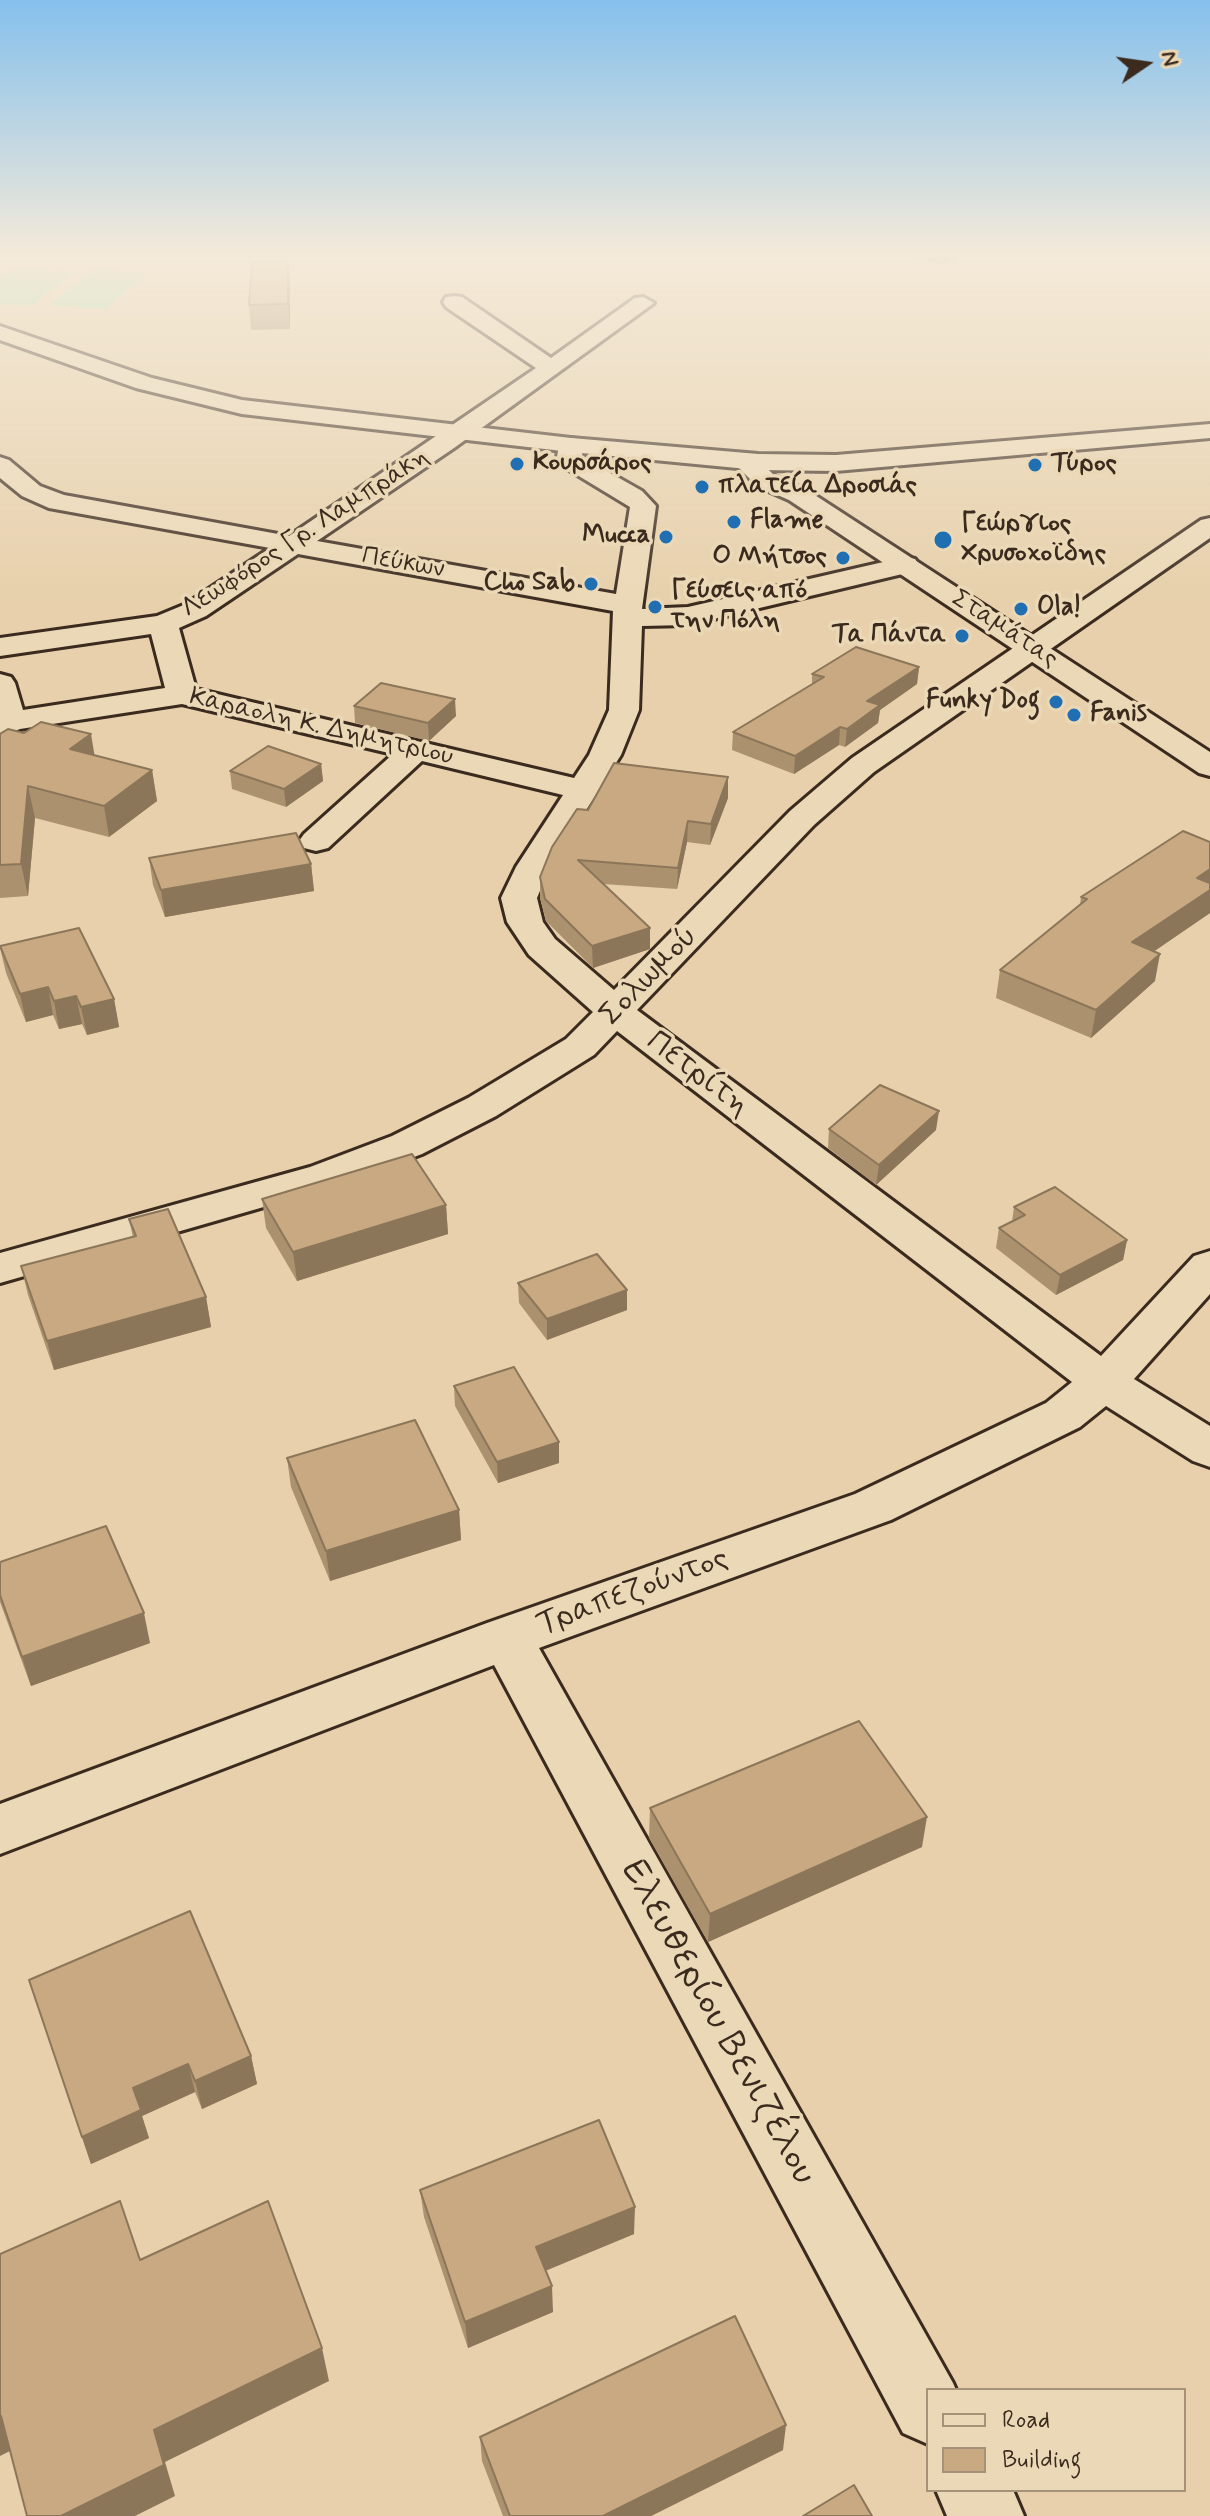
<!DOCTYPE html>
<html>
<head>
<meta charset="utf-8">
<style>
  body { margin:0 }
  #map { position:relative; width:1210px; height:2516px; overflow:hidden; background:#e7d0ab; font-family:Mynerve,sans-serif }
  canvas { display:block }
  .legend { position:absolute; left:926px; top:2388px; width:260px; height:104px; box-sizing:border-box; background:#ebd8b6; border:2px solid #a59279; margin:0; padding:10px 14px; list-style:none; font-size:24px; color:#3b2a1e }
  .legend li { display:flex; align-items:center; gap:16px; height:40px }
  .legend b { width:40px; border:2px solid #a59279 }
  .north { position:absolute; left:1106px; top:24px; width:80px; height:80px; -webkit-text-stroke:6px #ebd8b6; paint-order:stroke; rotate:77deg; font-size:22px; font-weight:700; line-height:32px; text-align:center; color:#3b2a1e }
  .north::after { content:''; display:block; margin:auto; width:28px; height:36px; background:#3b2a1e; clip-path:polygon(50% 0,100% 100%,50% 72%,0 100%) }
</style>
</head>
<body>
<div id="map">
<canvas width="1210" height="2516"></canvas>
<ul class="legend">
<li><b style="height:10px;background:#ebd8b6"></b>Road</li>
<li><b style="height:22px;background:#c8a981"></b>Building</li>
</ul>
<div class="north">N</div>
</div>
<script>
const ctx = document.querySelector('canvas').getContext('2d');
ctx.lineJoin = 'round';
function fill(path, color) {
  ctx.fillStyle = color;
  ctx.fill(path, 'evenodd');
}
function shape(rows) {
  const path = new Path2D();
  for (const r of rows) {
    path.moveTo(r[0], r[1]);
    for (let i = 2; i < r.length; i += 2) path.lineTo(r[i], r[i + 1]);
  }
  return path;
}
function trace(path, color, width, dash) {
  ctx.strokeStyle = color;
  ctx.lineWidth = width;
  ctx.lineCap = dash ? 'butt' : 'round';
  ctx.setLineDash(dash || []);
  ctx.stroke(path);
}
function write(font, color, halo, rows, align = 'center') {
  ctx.font = font + ' Mynerve,sans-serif';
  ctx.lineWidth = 7;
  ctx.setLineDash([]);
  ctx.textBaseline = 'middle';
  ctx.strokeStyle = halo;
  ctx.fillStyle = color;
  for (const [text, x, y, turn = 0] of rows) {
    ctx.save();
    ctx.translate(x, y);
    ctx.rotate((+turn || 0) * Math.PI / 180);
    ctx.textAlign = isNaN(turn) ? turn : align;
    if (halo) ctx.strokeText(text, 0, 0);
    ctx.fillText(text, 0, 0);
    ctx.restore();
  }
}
const green = shape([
  [13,268,73,272,31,306,0,304,0,278],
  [95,269,148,273,105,309,50,305]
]);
const minor = shape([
  [454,296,462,297,551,358,635,298,643,297,654,303,454,448,317,541,616,594,630,507,564,467,557,457,559,445,562,440,571,438,580,440,583,445,582,457,642,491,656,506,642,609,688,607,905,557,915,559,919,565,915,571,688,625,642,626,639,710,621,755,550,867,537,898,543,922,555,939,614,990,790,811,852,758,1201,520,1210,518,1210,538,874,772,814,825,637,1010,1101,1356,1194,1256,1210,1251,1210,1294,1134,1379,1210,1426,1210,1467,1193,1461,1106,1406,1080,1427,891,1520,539,1648,953,2383,956,2390,928,2390,928,2444,903,2433,494,1665,0,1854,0,1804,487,1623,855,1494,1046,1403,1072,1382,617,1031,594,1055,496,1116,422,1154,340,1185,0,1283,0,1253,310,1167,392,1136,468,1098,566,1039,593,1012,529,955,507,922,501,898,516,867,563,795,422,761,328,848,316,851,304,848,299,841,304,834,393,754,182,704,20,729,0,737,0,674,11,677,15,683,23,710,165,688,151,634,0,656,0,638,157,616,186,604,270,548,49,508,22,496,0,478,0,457,9,460,40,486,64,495,289,536,536,368,446,307,443,302,446,297,454,296],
  [298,554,613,611,609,710,589,755,574,778,196,689,179,628,206,616,298,554],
  [936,2490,1013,2490,1024,2516,947,2516,936,2490]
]);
const tertiary = shape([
  [745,453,754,456,775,476,807,490,1210,752,1210,776,1199,773,789,500,757,486,732,461,736,456,745,453]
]);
const primary = shape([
  [0,326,152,378,242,400,571,438,758,454,836,455,1210,424,1210,438,836,471,758,470,571,452,242,414,136,388,0,340,0,326]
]);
const wall = shape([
  [893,254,963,254,942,265],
  [288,261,290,286,290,329,251,330,249,305],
  [919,667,917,684,880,710,878,723,845,747,839,745,794,774,732,750,733,732,812,685,812,674],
  [354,706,456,716,429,741,355,723],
  [0,734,152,770,157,801,109,837,35,818,28,896,0,898],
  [321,764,323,781,286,807,232,789,230,771],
  [728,798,710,845,687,842,677,889,603,884,650,928,650,949,593,968,546,921,540,898,540,877,588,810],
  [1210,842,1210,913,1154,951,1155,981,1091,1038,996,998,1000,970,1080,906,1081,897],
  [149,858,311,864,314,891,165,917,153,885],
  [0,948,114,999,119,1027,87,1035,82,1024,59,1029,53,1015,26,1022,6,973],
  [829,1129,936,1130,876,1185,828,1148],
  [262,1199,446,1205,448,1234,297,1281,266,1228],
  [1014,1207,1127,1240,1123,1260,1056,1295,996,1248,999,1228,1012,1222],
  [129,1219,206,1297,211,1327,54,1370,28,1295,21,1266,133,1237],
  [518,1283,627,1310,547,1340,519,1303],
  [454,1386,559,1442,559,1463,498,1483,455,1406],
  [287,1458,459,1510,461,1540,330,1581,291,1487],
  [0,1562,150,1643,31,1686,0,1602],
  [650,1808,922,1847,708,1942,649,1838],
  [29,1980,251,2056,257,2084,202,2109,195,2092,142,2116,149,2138,91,2164],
  [420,2190,634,2234,546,2270,553,2312,468,2348,424,2217],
  [480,2437,783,2450,651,2516,503,2516,482,2461]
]);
const shadedWall = shape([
  [943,254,963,254,942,265],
  [288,261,290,286,290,329,288,304],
  [919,667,917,684,880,710,878,723,845,747,847,729,867,701],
  [455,699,456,716,429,741,428,723],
  [840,727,839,745,794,774,795,756],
  [91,734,96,764,70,749],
  [321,764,323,781,286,807,284,789],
  [152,770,157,801,109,837,104,806],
  [728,777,728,798,710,845,711,824],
  [28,786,35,818,28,896,21,864],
  [688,821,687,842,677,889,678,868],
  [311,864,314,891,165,917,161,890],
  [1210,869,1210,913,1127,970,1132,942,1197,878],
  [650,928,650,949,593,968,592,946],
  [1160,954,1155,981,1091,1038,1096,1010],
  [48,987,53,1015,26,1022,20,994],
  [76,996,82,1024,59,1029,54,1001],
  [114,999,119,1027,87,1035,81,1007],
  [939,1111,936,1130,876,1185,879,1165],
  [446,1205,448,1234,297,1281,293,1252],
  [1127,1240,1123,1260,1056,1295,1060,1275],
  [627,1290,627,1310,547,1340,547,1319],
  [206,1297,211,1327,54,1370,47,1341],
  [559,1442,559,1463,498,1483,497,1462],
  [459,1510,461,1540,330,1581,326,1551],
  [144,1613,150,1643,31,1686,22,1657],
  [927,1817,922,1847,708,1942,710,1914],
  [251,2056,257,2084,202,2109,195,2081],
  [188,2064,195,2092,142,2116,149,2138,91,2164,82,2137,133,2088],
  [635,2207,634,2234,538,2274,536,2247],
  [552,2286,553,2312,468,2348,465,2322],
  [322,2348,329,2381,165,2462,175,2496,135,2516,61,2516,154,2430],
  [1,2416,16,2448,0,2456,0,2417],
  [786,2425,783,2450,651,2516,603,2516]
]);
const building = shape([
  [288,261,288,304,249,305,252,262,288,261],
  [856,647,919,667,867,701,880,705,847,729,840,727,795,756,733,732,824,677,812,674,856,647],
  [381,683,455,699,428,723,354,706,381,683],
  [41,722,91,734,70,749,152,770,104,806,28,786,21,864,0,865,0,734,8,729,24,733,41,722],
  [268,746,321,764,284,789,230,771,268,746],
  [614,763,728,777,711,824,688,821,678,868,578,860,650,928,592,946,545,899,540,877,552,847,577,809,588,810,614,763],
  [1183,831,1210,842,1210,869,1197,878,1210,883,1210,890,1132,942,1160,954,1096,1010,1000,970,1087,899,1081,897,1183,831],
  [296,833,311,864,161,890,149,858,296,833],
  [79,928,114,999,81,1007,76,996,54,1001,48,987,20,994,0,946,79,928],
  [880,1085,939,1111,879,1165,829,1129,880,1085],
  [412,1154,446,1205,293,1252,262,1199,412,1154],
  [1055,1187,1127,1240,1060,1275,999,1228,1025,1215,1014,1207,1055,1187],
  [168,1209,206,1297,47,1341,21,1266,136,1236,129,1219,168,1209],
  [597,1254,627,1290,547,1319,518,1283,597,1254],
  [514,1367,559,1442,497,1462,454,1386,514,1367],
  [415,1420,459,1510,326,1551,287,1458,415,1420],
  [106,1526,144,1613,22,1657,0,1595,0,1562,106,1526],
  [859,1721,927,1817,710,1914,650,1808,859,1721],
  [190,1911,251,2056,195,2081,188,2064,133,2088,141,2110,82,2137,29,1980,190,1911],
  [599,2120,635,2207,536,2247,552,2286,465,2322,420,2190,599,2120],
  [120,2201,140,2260,268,2201,322,2348,154,2430,164,2465,61,2516,27,2516,1,2416,0,2417,0,2254,120,2201],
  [735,2316,786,2425,603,2516,510,2516,480,2437,735,2316],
  [854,2485,872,2516,803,2516,854,2485]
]);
const markers = [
  [517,464,8,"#1f6fb2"],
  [1035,465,8,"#1f6fb2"],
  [702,487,8,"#1f6fb2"],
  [734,522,8,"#1f6fb2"],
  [666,537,8,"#1f6fb2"],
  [943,540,10,"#1f6fb2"],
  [843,558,8,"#1f6fb2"],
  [591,584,8,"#1f6fb2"],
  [655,607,8,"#1f6fb2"],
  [1021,609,8,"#1f6fb2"],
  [962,636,8,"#1f6fb2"],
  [1056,702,8,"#1f6fb2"],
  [1074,715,8,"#1f6fb2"]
];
const farPoinames = [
  ["Κουρσάρος",533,464],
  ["Τύρος",1051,465],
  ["πλατεία Δροσιάς",718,487],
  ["Flame",750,522],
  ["Γεώργιος",961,525],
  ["Χρυσοχοϊδης",961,555],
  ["Mucca",650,537,"right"],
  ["Ο Μήτσος",827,558,"right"],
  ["Cho Sab",575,584,"right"],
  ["Γεύσεις από",671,592],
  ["την Πόλη",671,622],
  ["Ola!",1037,609],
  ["Τα Πάντα",946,636,"right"],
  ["Funky Dog",1040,702,"right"],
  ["Fanis",1090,715]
];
const farStreetnames = [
  ["Λεωφόρος Γρ. Λαμπράκη",306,534,-33],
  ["Πεύκων",403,564,10],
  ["Σταμάτας",1004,630,33],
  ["Καραολη Κ. Δημητριου",321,728,13]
];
const streetNames = [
  ["Σολωμού",650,977,-46],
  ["Πετρίτη",697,1075,37],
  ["Τραπεζούντος",633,1593,-20]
];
const nearStreetnames = [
  ["Ελευθερίου Βενιζέλου",717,2023,61]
];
fill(green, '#9be3b1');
trace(minor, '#3b2a1e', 6);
trace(tertiary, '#3b2a1e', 6);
trace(primary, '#3b2a1e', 6);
fill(minor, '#ebd8b6');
fill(tertiary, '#ebd8b6');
fill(primary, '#ebd8b6');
fill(wall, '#ac916f');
fill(shadedWall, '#8c765a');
fill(building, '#c8a981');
trace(building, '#8c765a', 2);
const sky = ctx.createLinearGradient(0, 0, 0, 606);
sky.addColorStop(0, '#85c0ec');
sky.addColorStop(0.42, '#f4ead9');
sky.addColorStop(1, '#f4ead900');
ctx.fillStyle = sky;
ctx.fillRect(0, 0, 1210, 606);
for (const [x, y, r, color] of markers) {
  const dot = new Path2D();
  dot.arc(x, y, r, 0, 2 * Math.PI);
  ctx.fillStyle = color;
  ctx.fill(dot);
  trace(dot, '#ebd8b6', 3);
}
write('bold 26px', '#3b2a1e', '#ebd8b6', farPoinames, 'left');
write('26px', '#3b2a1e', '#ebd8b6', farStreetnames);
write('32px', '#3b2a1e', '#ebd8b6', streetNames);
write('38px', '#3b2a1e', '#ebd8b6', nearStreetnames);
</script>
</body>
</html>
